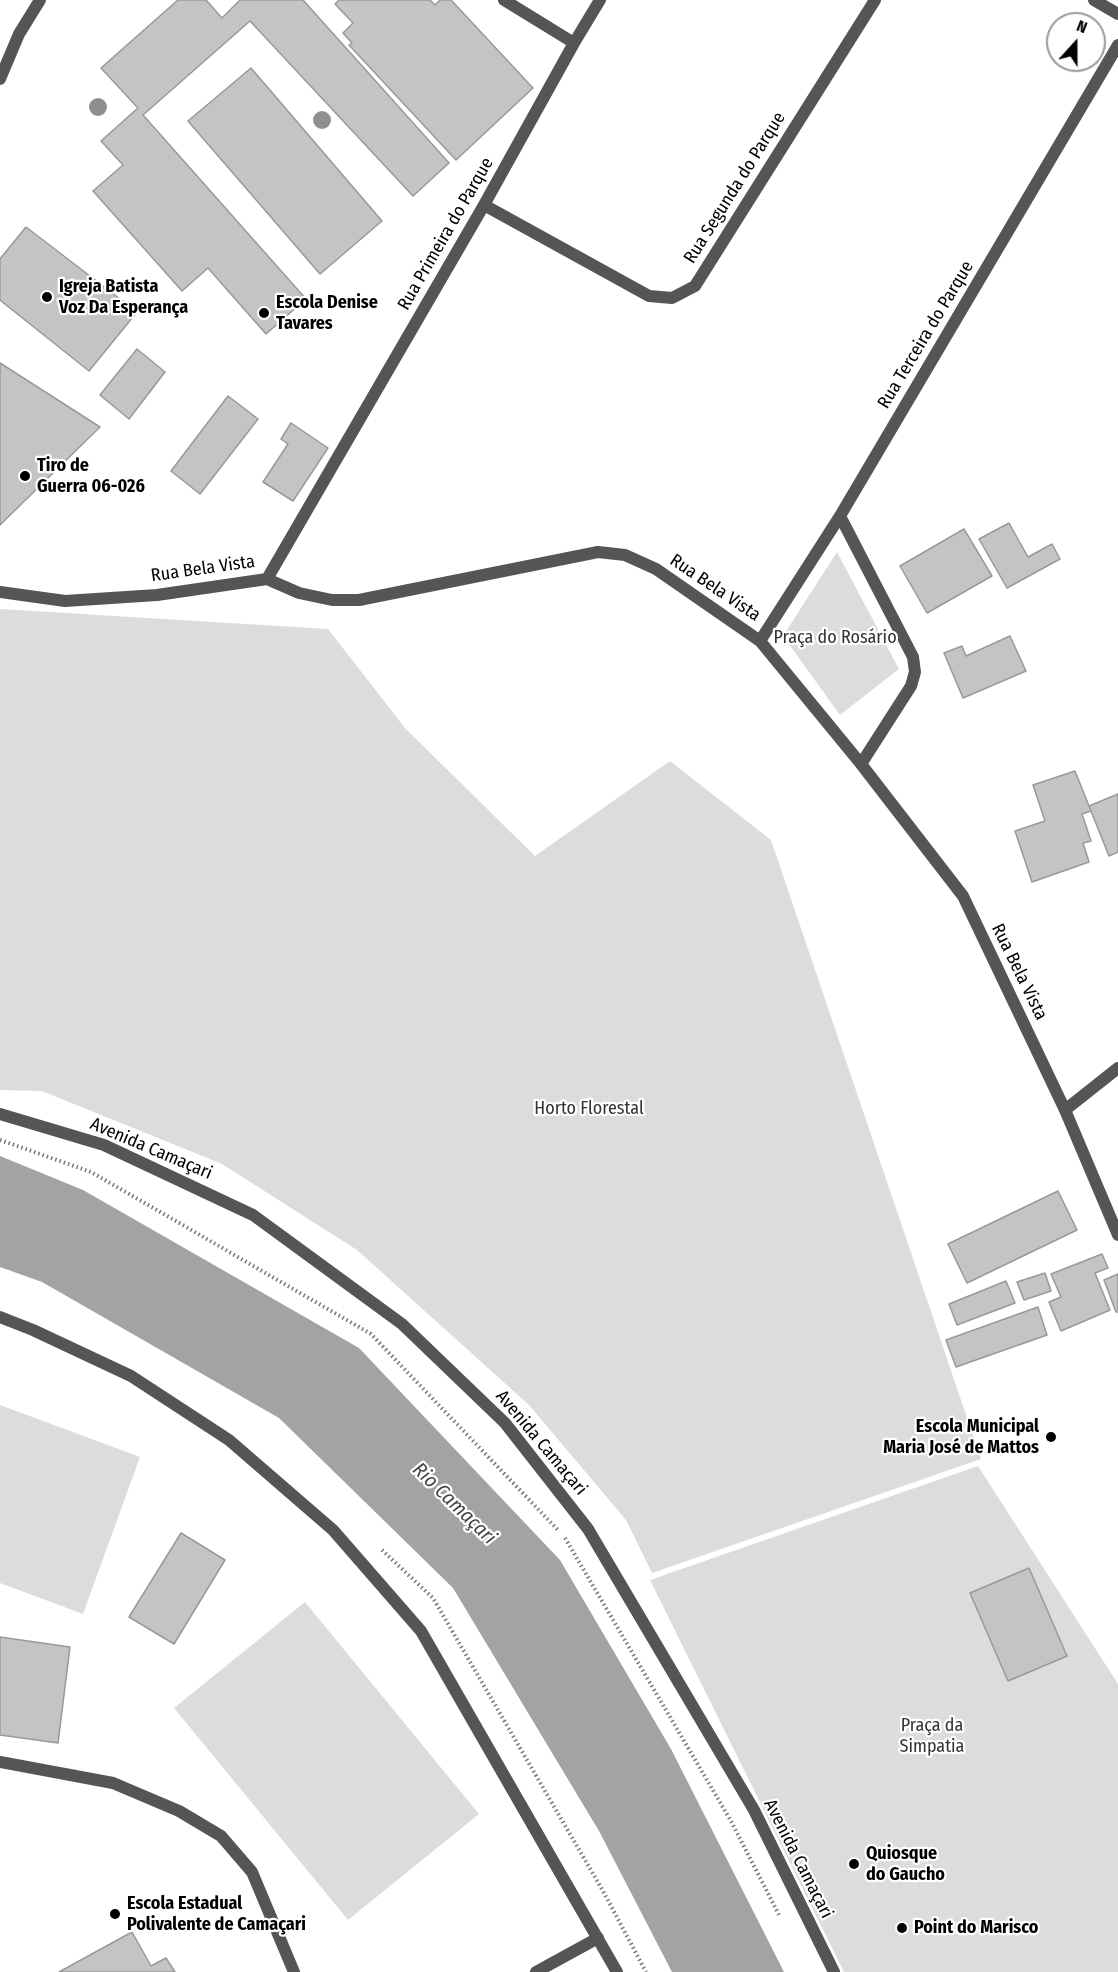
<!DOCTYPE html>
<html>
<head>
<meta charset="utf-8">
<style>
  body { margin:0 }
  #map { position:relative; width:1118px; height:1972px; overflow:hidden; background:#fff; font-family:"Fira Sans Condensed",sans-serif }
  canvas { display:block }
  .north { position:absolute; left:1046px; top:12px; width:60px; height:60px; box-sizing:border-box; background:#fff; border:2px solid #999; border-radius:50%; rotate:21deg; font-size:16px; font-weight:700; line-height:24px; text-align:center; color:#000 }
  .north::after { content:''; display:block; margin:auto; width:21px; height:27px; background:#000; clip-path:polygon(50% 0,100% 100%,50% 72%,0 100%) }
</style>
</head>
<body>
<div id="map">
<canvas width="1118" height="1972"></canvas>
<div class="north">N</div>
</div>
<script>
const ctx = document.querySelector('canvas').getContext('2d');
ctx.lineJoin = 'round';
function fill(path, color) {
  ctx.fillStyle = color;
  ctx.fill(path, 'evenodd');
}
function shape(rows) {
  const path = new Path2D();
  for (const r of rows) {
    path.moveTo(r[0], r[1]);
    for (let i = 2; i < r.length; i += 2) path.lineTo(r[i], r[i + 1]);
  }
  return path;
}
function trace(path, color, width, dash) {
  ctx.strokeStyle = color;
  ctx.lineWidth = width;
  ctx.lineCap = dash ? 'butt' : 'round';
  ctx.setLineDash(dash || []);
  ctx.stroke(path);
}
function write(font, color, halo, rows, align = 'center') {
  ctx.font = font + ' "Fira Sans Condensed",sans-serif';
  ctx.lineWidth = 4.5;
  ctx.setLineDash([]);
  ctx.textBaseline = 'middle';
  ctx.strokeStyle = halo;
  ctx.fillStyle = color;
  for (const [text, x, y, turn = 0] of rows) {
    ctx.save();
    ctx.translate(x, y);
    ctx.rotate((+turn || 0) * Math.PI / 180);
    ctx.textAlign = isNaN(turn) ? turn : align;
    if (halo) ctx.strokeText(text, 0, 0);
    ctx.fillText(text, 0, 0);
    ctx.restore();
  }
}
const green = shape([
  [837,552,899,669,840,715,783,636],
  [0,609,328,629,405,728,535,856,670,761,771,840,981,1459,652,1573,626,1520,529,1405,357,1250,222,1164,42,1091,0,1090],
  [0,1405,140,1457,83,1614,0,1583],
  [978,1466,1118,1684,1118,1972,844,1972,650,1580],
  [305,1602,479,1814,348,1920,174,1708]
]);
const water = shape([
  [0,1156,83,1190,359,1348,560,1560,671,1749,784,1972,672,1972,599,1831,453,1588,279,1418,42,1282,0,1267]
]);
const building = shape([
  [178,0,206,0,222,18,240,0,303,0,449,163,413,196,250,21,143,115,306,299,266,334,208,268,182,291,93,191,123,165,101,141,138,108,101,68,178,0],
  [339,0,430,0,435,5,440,0,451,0,533,88,456,160,349,45,352,43,343,33,353,23,335,4,339,0],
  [251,68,382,221,320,274,188,121,251,68],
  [26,227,137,312,89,371,0,300,0,259,26,227],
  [137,349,165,372,129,419,100,395,137,349],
  [0,363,100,427,0,525,0,363],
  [228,396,258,419,200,494,171,471,228,396],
  [291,423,328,448,293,501,263,482,288,444,281,439,291,423],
  [1009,523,1028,557,1052,544,1060,559,1007,588,979,539,1009,523],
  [964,529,992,576,927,613,900,566,964,529],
  [1010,636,1026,671,963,698,944,653,962,646,966,656,1010,636],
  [1075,771,1091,811,1082,814,1091,841,1083,843,1089,862,1032,882,1015,831,1045,821,1033,785,1075,771],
  [1118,794,1118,852,1109,856,1089,806,1118,794],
  [1058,1191,1077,1230,967,1283,948,1244,1058,1191],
  [1102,1254,1108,1268,1095,1273,1110,1310,1061,1331,1049,1302,1061,1297,1051,1274,1102,1254],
  [1045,1273,1051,1291,1024,1300,1017,1282,1045,1273],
  [1118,1274,1118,1312,1116,1312,1104,1280,1118,1274],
  [1006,1281,1015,1303,957,1325,949,1304,1006,1281],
  [1038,1307,1047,1335,956,1367,946,1340,1038,1307],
  [181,1533,225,1560,174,1644,129,1617,181,1533],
  [1029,1568,1067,1656,1008,1681,970,1593,1029,1568],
  [0,1637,70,1647,58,1743,0,1735,0,1637],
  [132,1932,151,1966,166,1958,175,1972,59,1972,132,1932]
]);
const path = shape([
  [0,1140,91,1172,371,1334,558,1530],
  [565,1538,731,1821,779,1915],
  [382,1550,433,1598,603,1891,646,1972]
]);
const minor = shape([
  [504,0,574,43],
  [484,205,649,296,672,298,695,286,875,0],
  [840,516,913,657,915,672,911,686,861,764],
  [267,579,484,205,574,43,600,0],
  [0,592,65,601,157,595,267,579,299,593,332,600,359,600,598,552,625,555,656,569,760,641,861,764,963,896,1065,1110,1118,1235],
  [760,641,840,516,1118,45],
  [1065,1110,1118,1068],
  [536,1972,598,1938]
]);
const tertiary = shape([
  [1094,0,1118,14],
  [0,79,19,34,40,0],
  [0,1114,104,1145,253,1215,402,1324,505,1423,588,1529,754,1810,834,1972],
  [0,1317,33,1330,131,1376,229,1440,333,1530,421,1631,617,1972],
  [0,1762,113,1783,179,1811,221,1836,252,1872,294,1972]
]);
const trees = [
  [98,107],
  [322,120]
];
const markers = [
  [47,297,6,"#000"],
  [264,313,6,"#000"],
  [25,476,6,"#000"],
  [1051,1437,6,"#000"],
  [854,1864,6,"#000"],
  [115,1914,6,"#000"],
  [902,1928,6,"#000"]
];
const streetNames = [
  ["Rua Segunda do Parque",735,188,-58],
  ["Rua Primeira do Parque",446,234,-60],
  ["Rua Terceira do Parque",926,335,-59],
  ["Rua Bela Vista",203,569,-8],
  ["Rua Bela Vista",715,588,34],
  ["Rua Bela Vista",1019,972,64],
  ["Avenida Camaçari",151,1149,23],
  ["Avenida Camaçari",541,1443,50],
  ["Avenida Camaçari",798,1859,63]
];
const poiNames = [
  ["Igreja Batista",59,287],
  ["Voz Da Esperança",59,308],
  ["Escola Denise",276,303],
  ["Tavares",276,324],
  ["Tiro de",37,466],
  ["Guerra 06-026",37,487],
  ["Escola Municipal",1039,1427,"right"],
  ["Maria José de Mattos",1039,1448,"right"],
  ["Quiosque",866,1854],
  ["do Gaucho",866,1875],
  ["Escola Estadual",127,1904],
  ["Polivalente de Camaçari",127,1925],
  ["Point do Marisco",914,1928]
];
const parkNames = [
  ["Praça do Rosário",835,638],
  ["Horto Florestal",589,1109],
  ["Praça da",932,1726],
  ["Simpatia",932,1747]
];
const waterNames = [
  ["Rio Camaçari",454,1504,44]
];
fill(green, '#dcdcdc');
fill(water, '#a3a3a3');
fill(building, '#c4c4c4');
trace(building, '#999', 1.5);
trace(path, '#777', 4, [1.5, 3]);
trace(minor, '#555', 12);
trace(tertiary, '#555', 12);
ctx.fillStyle = '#8f8f8f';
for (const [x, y] of trees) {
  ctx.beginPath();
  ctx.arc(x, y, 9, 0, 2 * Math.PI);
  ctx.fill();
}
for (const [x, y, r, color] of markers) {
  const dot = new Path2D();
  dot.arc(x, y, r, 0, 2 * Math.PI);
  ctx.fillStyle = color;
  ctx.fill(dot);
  trace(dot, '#fff', 2);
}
write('18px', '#000', '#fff', streetNames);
write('bold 18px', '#000', '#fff', poiNames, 'left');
write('18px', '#333', '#fff', parkNames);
write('italic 20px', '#444', '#fff', waterNames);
</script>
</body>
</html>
